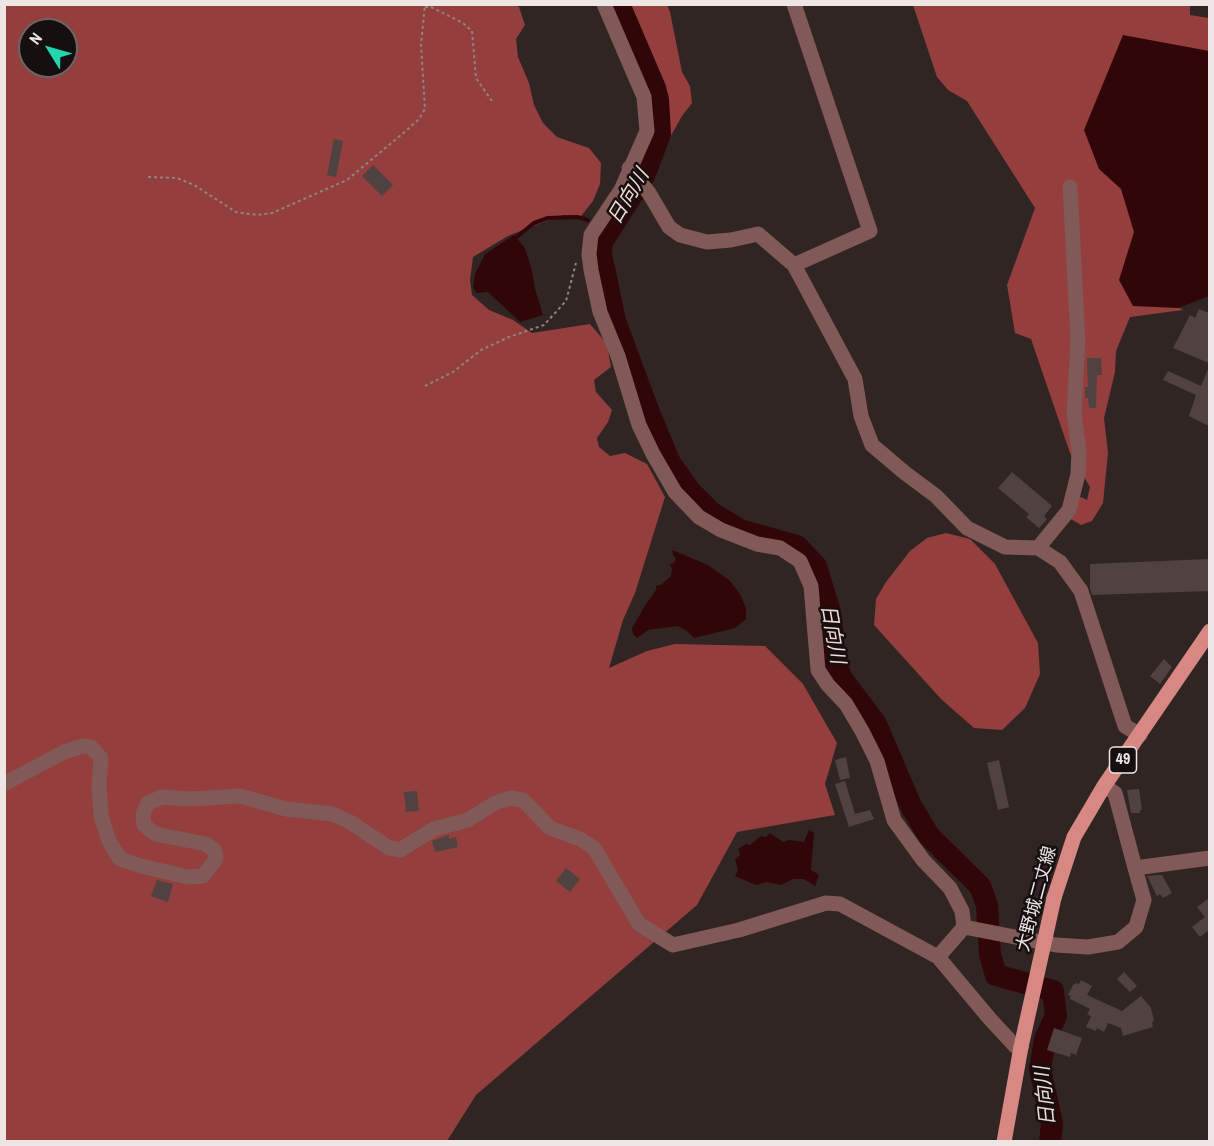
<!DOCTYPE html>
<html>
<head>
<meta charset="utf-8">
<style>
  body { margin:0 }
  #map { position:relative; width:1214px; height:1146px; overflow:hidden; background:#312524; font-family:"Archivo Narrow",sans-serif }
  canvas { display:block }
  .frame { position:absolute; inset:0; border:6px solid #eee5e5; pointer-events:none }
  .north { position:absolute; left:18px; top:18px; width:60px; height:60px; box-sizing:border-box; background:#15100f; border:2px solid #6c6565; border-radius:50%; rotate:307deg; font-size:16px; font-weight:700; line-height:24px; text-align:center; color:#eee5e5 }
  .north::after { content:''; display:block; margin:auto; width:21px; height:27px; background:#22d5af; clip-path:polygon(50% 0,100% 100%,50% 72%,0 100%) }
</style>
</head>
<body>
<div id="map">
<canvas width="1214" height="1146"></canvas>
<div class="frame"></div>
<div class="north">N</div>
</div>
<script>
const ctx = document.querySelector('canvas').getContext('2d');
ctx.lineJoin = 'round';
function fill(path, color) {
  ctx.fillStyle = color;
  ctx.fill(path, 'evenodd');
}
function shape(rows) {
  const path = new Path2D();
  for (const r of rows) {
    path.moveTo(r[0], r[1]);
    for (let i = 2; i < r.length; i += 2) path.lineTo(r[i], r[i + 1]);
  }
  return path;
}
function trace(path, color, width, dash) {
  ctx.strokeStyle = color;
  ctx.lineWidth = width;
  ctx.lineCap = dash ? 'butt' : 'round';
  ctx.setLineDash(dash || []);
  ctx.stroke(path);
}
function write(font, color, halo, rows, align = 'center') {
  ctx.font = font + ' "Archivo Narrow","Noto Sans JP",sans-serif';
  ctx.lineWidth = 5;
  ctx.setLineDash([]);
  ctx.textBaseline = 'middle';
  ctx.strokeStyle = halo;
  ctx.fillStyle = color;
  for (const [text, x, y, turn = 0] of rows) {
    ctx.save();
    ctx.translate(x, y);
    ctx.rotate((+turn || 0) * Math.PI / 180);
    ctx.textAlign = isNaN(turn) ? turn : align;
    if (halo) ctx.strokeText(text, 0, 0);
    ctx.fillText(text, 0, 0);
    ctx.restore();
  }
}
const forest = shape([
  [1190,4,1190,15,1209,18,1209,59,1124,190,1171,303,1183,310,1130,317,1116,351,1115,372,1104,418,1108,453,1103,503,1092,521,1081,525,1069,518,1068,501,1081,497,1087,500,1090,487,1070,453,1031,339,1015,333,1007,285,1035,208,967,101,948,90,937,77,913,5],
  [5,5,515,5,519,7,525,25,516,39,518,57,529,83,534,105,543,123,557,137,589,148,601,163,600,184,593,201,581,216,563,215,533,226,508,236,473,257,470,280,472,295,489,310,513,320,532,333,590,324,607,344,611,367,594,380,596,392,612,410,608,422,597,438,599,447,610,456,625,453,647,464,665,497,635,593,623,620,609,668,647,651,675,644,765,646,803,684,837,743,825,784,835,815,737,832,697,905,476,1095,447,1141,5,1142],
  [30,30,66,30,66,66,30,66],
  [622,5,667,5,670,12,682,72,690,86,692,103,682,116,668,141,665,112,659,92],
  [946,533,970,539,995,564,1038,643,1040,674,1025,708,1002,730,974,728,941,699,874,625,876,599,886,582,910,551,927,538]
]);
const water = shape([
  [1123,35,1209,51,1209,296,1178,308,1133,306,1119,280,1134,232,1121,189,1099,169,1084,130],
  [514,235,525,248,532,271,535,289,543,315,520,322,488,292,476,293,473,287,475,274,485,254],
  [672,550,708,565,729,580,740,594,746,608,746,619,735,628,694,638,687,631,678,626,648,630,637,638,633,634,632,628,646,604,656,590,656,586,661,585,671,576,672,569,670,564,674,563,676,558,673,555],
  [809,830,814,833,811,870,819,875,815,886,804,879,793,879,781,885,767,882,756,885,735,876,738,870,735,860,740,855,738,849,746,844,750,845,761,836,766,837,770,833,783,842,789,840,804,842]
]);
const stream = shape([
  [514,239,534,223,548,218,577,217,588,220]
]);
const river = shape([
  [619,4,655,88,658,100,660,134,644,176,602,242,601,254,615,321,648,410,670,463,690,491,712,513,740,530,797,546,816,566,829,609,833,636,834,660,842,679,876,724,911,806,929,836,980,886,987,905,990,955,996,975,1053,991,1056,1016,1045,1039,1040,1069,1052,1124,1050,1142]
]);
const building = shape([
  [334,139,343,141,336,177,327,175],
  [373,165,393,185,382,196,362,176],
  [1199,309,1209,313,1209,363,1173,348,1190,315,1195,318],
  [1087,358,1101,358,1102,375,1097,375,1096,408,1089,408,1088,398,1085,398,1085,387,1088,387],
  [1209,367,1209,426,1189,416,1196,395,1163,380,1168,371,1201,386],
  [1012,472,1052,506,1044,516,1047,519,1039,528,1026,517,1029,514,998,488],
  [1209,559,1209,591,1092,595,1090,588,1090,564],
  [1164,659,1172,667,1160,684,1150,676],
  [846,757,850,778,840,780,835,760],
  [999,760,1009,807,998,810,987,763],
  [845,781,855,814,870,810,874,819,849,827,835,784],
  [1139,789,1142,810,1140,810,1140,813,1131,813,1127,790],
  [417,791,419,811,406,812,404,792],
  [449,835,449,839,456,837,458,847,435,852,432,841],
  [566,868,580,879,570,892,556,881],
  [1159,875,1162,875,1172,893,1163,898,1160,894,1157,896,1147,876],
  [157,880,173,884,168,902,151,896],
  [1209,898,1209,930,1200,937,1192,927,1205,917,1197,907],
  [1124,972,1137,986,1130,992,1117,979],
  [1081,980,1092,986,1087,995,1122,1011,1141,996,1151,1008,1154,1021,1152,1022,1153,1027,1123,1036,1121,1028,1108,1023,1104,1032,1097,1028,1096,1031,1086,1027,1091,1016,1087,1014,1090,1009,1070,999,1071,996,1068,995,1073,985,1076,983,1079,984],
  [1054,1028,1082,1038,1076,1055,1071,1053,1070,1057,1047,1050]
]);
const path = shape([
  [425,7,431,7,463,23,472,31,476,78,492,101],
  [148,177,177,178,194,185,236,212,257,215,272,213,347,180,407,130,419,119,425,109,421,45,425,4],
  [425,386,453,372,481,350,509,337,544,325,566,301,576,263]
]);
const minor = shape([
  [604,4,644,97,647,131,621,190,591,235,589,254,591,270,600,312,618,356,639,425,653,454,675,492,699,517,721,530,757,544,780,548,800,561,811,586,818,670,828,685,846,704,862,731,877,761,894,820,923,860,950,888,962,911,964,927],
  [794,4,870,231,794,265],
  [629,168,649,193,669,227,680,235,707,242,731,240,758,234,794,265,855,379,861,416,872,445,905,473,936,496,967,528,1005,547,1038,548,1060,562,1081,591,1125,726,1140,735],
  [1038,548,1069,510,1078,474,1079,451,1074,413,1078,340,1070,187],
  [4,784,64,752,83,746,91,747,101,758,99,785,101,816,109,841,120,859,141,866,188,877,203,876,216,859,215,851,206,844,155,834,144,825,143,814,148,803,162,797,190,799,240,796,286,809,332,814,350,822,389,848,400,850,434,829,468,820,495,803,510,798,523,800,550,828,580,839,594,848,639,924,673,945,739,930,826,903,840,904,938,957],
  [1104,786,1115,793,1135,868],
  [1021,1047,1015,1046,990,1019,938,957,964,927,1056,945,1088,947,1118,942,1136,927,1144,900,1135,868,1210,858]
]);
const major = shape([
  [1054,898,1074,837,1104,786,1210,631],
  [1004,1142,1021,1047]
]);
const majorBridge = shape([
  [1021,1047,1054,898]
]);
const shields = [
  [1123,760,27]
];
const shieldNames = [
  ["49",1123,760]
];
const streetNames = [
  ["大野城二丈線",1037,899,-75]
];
const waterNames = [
  ["日向川",629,197,-59],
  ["日向川",832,634,80],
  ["日向川",1046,1096,-96]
];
fill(forest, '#943e3d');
fill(water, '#310608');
trace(stream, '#310608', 4);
trace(river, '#310608', 22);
fill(building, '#4f4241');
trace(path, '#8f8584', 2, [3, 3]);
trace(minor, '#815957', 15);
trace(major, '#d88883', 15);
trace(majorBridge, '#d88883', 15);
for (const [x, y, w] of shields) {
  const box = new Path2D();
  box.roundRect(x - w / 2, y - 13, w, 26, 4.5);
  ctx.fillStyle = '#15100f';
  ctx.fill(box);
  trace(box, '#eee5e5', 1.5);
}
write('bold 16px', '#eee5e5', null, shieldNames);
write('18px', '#eee5e5', '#15100f', streetNames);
write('italic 20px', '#f3d9d7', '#15100f', waterNames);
</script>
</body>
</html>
